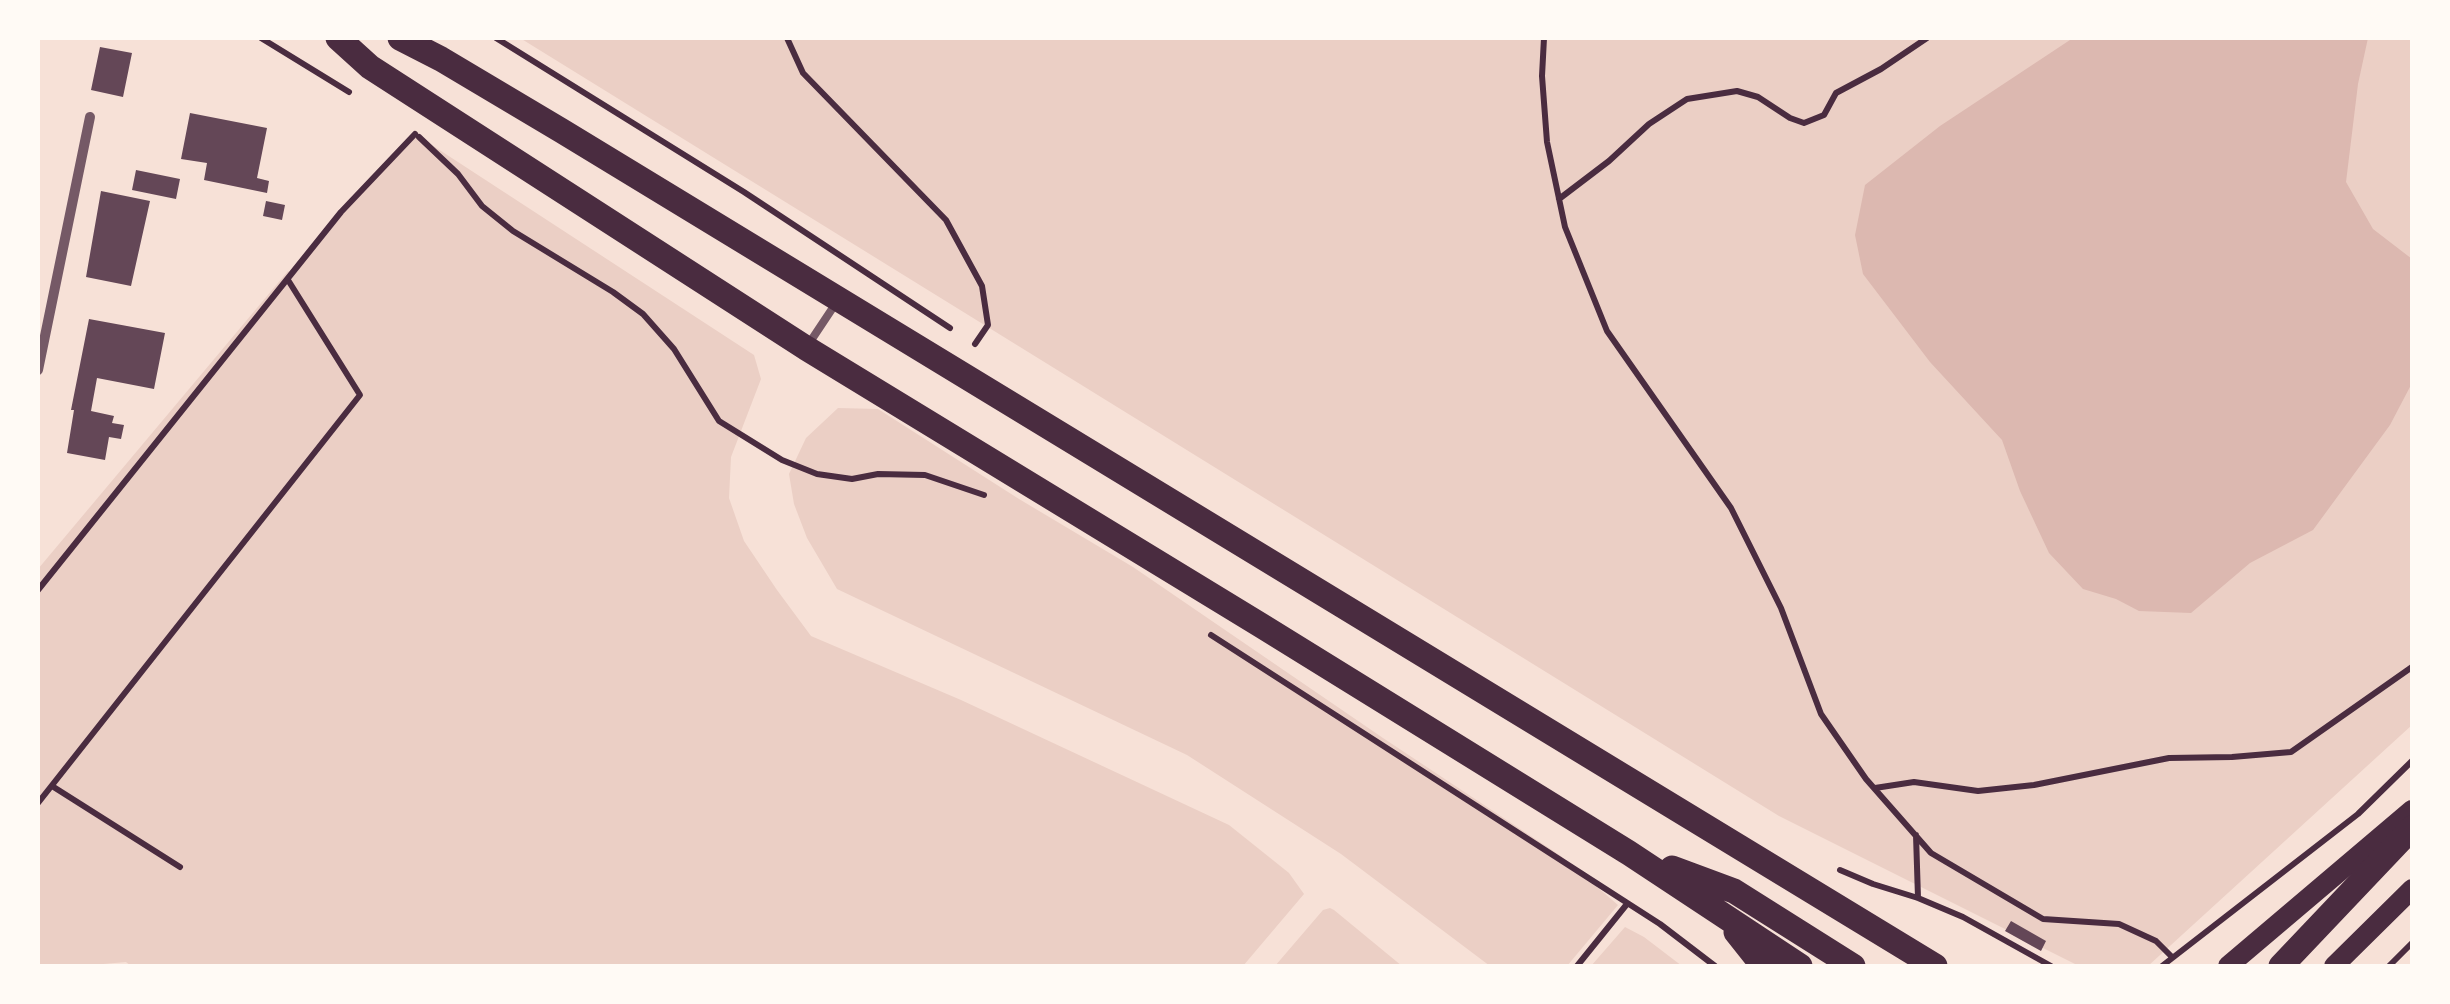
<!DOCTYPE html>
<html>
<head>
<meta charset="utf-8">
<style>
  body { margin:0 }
  #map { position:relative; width:2450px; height:1004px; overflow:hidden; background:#f7e1d7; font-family:Roboto,sans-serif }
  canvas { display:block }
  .frame { position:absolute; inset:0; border:40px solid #fffaf5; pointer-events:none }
</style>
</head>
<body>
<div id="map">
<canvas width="2450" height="1004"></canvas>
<div class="frame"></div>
</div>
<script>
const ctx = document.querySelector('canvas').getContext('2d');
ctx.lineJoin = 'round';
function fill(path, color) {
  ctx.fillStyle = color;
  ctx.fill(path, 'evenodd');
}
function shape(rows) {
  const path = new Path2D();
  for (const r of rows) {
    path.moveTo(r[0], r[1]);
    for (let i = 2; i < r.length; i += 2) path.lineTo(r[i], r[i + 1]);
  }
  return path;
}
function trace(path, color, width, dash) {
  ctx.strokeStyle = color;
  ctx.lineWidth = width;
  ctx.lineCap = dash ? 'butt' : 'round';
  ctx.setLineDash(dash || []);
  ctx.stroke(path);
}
const green = shape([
  [520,38,2412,38,2412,725,2148,966,2079,966,1779,816],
  [415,134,754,355,761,379,731,457,729,498,744,541,777,590,811,636,961,700,1229,825,1289,873,1304,894,1243,966,131,966,126,962,81,966,38,966,38,569,288,271,292,274,341,212],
  [838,408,878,409,1019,499,1133,567,1383,738,1561,856,1618,905,1567,966,1490,966,1341,854,1187,755,837,589,807,538,794,504,789,474,806,438],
  [1330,908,1334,910,1402,966,1275,966,1323,910],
  [1625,927,1644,937,1682,966,1591,966]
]);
const water = shape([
  [2073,38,2368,38,2358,84,2346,182,2373,229,2412,259,2412,383,2390,425,2313,530,2250,563,2191,613,2139,611,2116,599,2083,589,2049,553,2020,491,2002,440,1930,362,1863,274,1855,235,1865,185,1940,126]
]);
const building = shape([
  [100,47,132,53,123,97,91,90],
  [190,113,267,128,257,178,269,181,267,193,204,180,207,163,181,159],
  [136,170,180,179,176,199,132,190],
  [101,191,150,201,131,286,86,277],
  [266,201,285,205,282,220,263,216],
  [89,319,165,333,154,389,97,378,91,411,114,416,112,423,124,425,121,439,109,437,105,460,67,453,74,410,71,410],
  [2011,921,2046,941,2041,951,2005,931]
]);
const path = shape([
  [261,38,349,92],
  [496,38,744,192,950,328],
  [787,38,803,73,946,220,982,286,988,325,975,344],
  [1544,38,1542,76,1547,142,1565,227,1607,331,1731,508,1781,608,1821,714,1866,779,1931,853,2043,919,2119,924,2156,941,2172,957],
  [419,137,458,174,482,206,513,231,613,292,643,314,674,349,719,421,782,460,817,474,852,479,878,474,925,475,984,495],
  [1559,199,1609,161,1649,124,1687,99,1737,91,1758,97,1790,118,1804,123,1824,115,1836,93,1881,69,1927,38],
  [38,590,341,212,415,134],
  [1211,635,1660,924,1715,966],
  [52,786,180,867],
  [1875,788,1914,782,1978,791,2034,785,2169,758,2232,757,2291,752,2412,667],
  [38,803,360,395,288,280],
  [1916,835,1918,898],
  [1840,870,1873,884,1918,898,1963,917,2051,966],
  [1577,966,1627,904],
  [2162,966,2358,814,2412,761],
  [2389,966,2412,943]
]);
const service = shape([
  [808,345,836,303]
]);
const minor = shape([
  [38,370,90,117]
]);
const secondary = shape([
  [2228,966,2412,810],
  [2334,966,2412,889]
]);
const primary = shape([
  [338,38,370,67,806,348,1262,626,1629,853,1800,966],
  [400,38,441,59,562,131,1935,966],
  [1672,868,1734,891,1853,966],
  [1736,932,1763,966],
  [2281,966,2412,828]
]);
fill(green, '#ebcfc5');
fill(water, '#dcb8b0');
fill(building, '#644757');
trace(path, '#4a2c40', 6);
trace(service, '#755966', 8);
trace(minor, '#755966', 10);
trace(secondary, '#4a2c40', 20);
trace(primary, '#4a2c40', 25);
</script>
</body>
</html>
